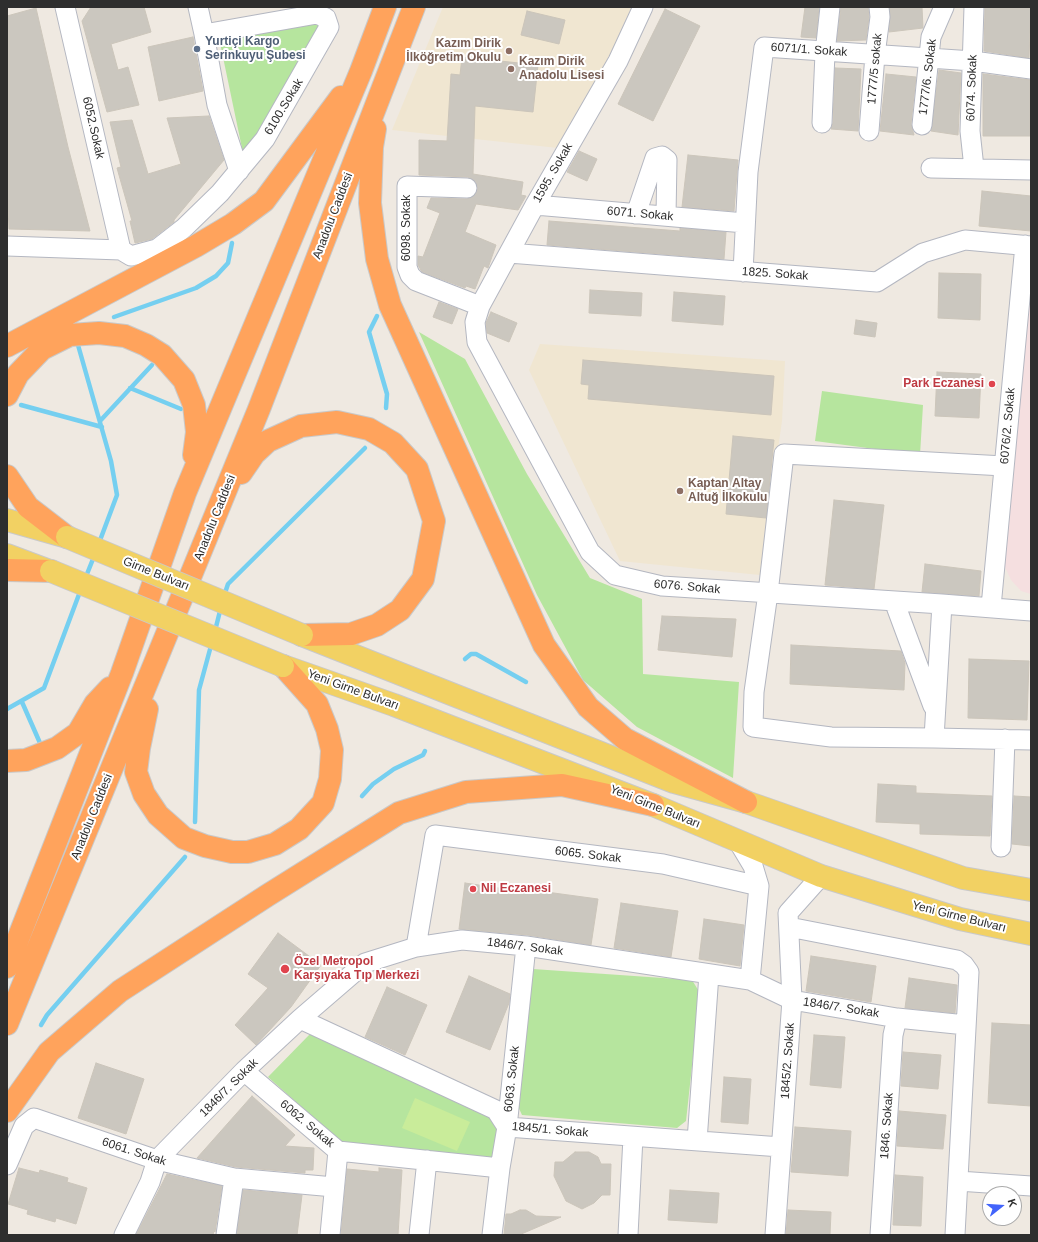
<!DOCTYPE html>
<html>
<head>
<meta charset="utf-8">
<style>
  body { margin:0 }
  #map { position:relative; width:1038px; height:1242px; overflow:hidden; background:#efe9e1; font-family:Helvetica,sans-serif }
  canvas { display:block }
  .frame { position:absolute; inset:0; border:8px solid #2e2e2e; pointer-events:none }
  .north { position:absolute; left:982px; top:1186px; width:40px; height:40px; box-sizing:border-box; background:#fff; border:1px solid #ababab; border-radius:50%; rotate:73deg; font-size:11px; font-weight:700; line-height:16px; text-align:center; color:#2e2e2e }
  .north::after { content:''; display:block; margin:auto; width:14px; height:18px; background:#4264fb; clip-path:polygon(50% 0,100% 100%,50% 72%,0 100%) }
</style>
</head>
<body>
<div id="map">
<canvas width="1038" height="1242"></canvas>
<div class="frame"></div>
<div class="north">K</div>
</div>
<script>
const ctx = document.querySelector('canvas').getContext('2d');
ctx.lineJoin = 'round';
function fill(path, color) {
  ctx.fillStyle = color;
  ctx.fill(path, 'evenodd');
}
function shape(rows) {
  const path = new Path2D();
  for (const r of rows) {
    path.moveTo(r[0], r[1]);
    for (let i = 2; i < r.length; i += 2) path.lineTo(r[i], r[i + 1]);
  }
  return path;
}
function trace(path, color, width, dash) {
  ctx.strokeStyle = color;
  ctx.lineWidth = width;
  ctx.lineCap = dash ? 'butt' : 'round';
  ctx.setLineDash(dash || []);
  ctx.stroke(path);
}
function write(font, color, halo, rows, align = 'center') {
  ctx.font = font + ' Helvetica,sans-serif';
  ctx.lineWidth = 4;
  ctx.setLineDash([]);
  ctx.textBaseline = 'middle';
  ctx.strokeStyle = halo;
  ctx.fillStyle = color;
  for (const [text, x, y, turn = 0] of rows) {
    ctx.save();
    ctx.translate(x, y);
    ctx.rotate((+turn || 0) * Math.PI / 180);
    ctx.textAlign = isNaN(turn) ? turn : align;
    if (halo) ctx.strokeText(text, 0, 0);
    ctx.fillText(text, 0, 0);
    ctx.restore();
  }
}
const education = shape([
  [443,7,639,7,558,148,392,130],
  [540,344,785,361,782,421,760,575,620,561,529,370]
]);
const medical = shape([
  [1031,303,1031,594,1021,591,1011,580,1004,565,1028,308]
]);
const green = shape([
  [321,19,319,37,288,88,243,153,219,38],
  [419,332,465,359,527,474,590,578,642,599,643,674,739,682,733,778,637,727,583,680,537,595],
  [822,391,923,405,920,455,815,441],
  [533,969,692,980,700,993,686,1121,677,1128,522,1115,517,1104],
  [310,1034,495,1119,500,1163,343,1144,268,1077]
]);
const pitch = shape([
  [415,1098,470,1122,457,1151,402,1128]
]);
const stream = shape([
  [377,316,369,332,387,394,386,408],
  [114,317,196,288,216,276,228,263,232,243],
  [78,345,111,461,117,495,99,543],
  [130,388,181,409],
  [21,405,102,427],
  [100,421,152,365],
  [85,579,95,554],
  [224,596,228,584,365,448],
  [215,631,221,607],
  [465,659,471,654,476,654,526,682],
  [22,702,40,743],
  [7,709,44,688,81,589],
  [362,796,373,784,394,769,423,755,425,751],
  [195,822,199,690,212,642],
  [41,1025,47,1015,185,857]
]);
const building = shape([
  [91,7,144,7,151,32,111,44,118,70,128,67,139,105,107,112,82,21,91,7],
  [805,7,819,7,816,38,801,37,805,7],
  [841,7,868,7,869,17,866,40,837,41,841,7],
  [890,7,922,7,923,28,889,32,890,7],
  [985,7,1031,7,1029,58,984,51,985,7],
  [36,8,68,147,90,231,9,229,7,189,7,16,36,8],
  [665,9,700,26,653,121,618,104,665,9],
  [527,11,565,20,559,44,521,35,527,11],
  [193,37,203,91,159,101,148,47,193,37],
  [462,57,538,65,533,112,475,106,473,174,523,182,521,195,526,196,518,210,476,204,465,232,496,245,488,268,484,266,475,289,466,286,465,288,422,272,418,265,418,256,423,257,440,213,427,208,431,198,467,199,472,197,478,189,476,182,468,177,419,175,419,140,447,141,451,74,460,75,462,57],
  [835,68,861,69,858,131,831,129,833,123,835,68],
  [939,70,961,73,958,135,931,131,939,70],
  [886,74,916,77,911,124,914,135,880,131,886,74],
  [983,74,1030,80,1030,136,983,136,983,74],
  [209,116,224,160,174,220,174,222,152,239,135,243,130,221,132,221,117,168,121,167,110,122,132,120,148,174,181,164,167,118,209,116],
  [579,151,597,159,587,181,567,172,579,151],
  [688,155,738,160,734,211,682,207,688,155],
  [982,191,1031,196,1031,231,979,226,982,191],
  [549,221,680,231,680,228,726,232,724,259,547,245,549,221],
  [939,273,981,274,980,320,938,318,939,273],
  [590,290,642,293,641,316,589,313,590,290],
  [674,292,725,296,723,325,672,321,674,292],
  [439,302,458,309,452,324,433,317,439,302],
  [491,312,517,323,509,342,487,333,486,323,491,312],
  [856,320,877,323,875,337,854,334,856,320],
  [583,360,774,376,771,415,588,399,589,385,581,384,583,360],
  [937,372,981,374,979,418,935,416,937,372],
  [733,436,774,440,766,518,726,514,733,436],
  [834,500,884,505,874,589,825,585,834,500],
  [925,564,981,571,979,596,922,592,925,564],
  [662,616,736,619,732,657,658,650,662,616],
  [791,645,901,651,905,663,904,690,790,684,791,645],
  [969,659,1029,661,1027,720,968,718,969,659],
  [878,784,916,786,916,793,992,796,990,836,920,834,920,824,876,822,878,784],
  [1014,796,1031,797,1031,846,1012,844,1014,796],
  [465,883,539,894,539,891,598,899,591,945,528,935,459,929,465,883],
  [621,903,678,911,671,957,614,948,621,903],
  [704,919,744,925,740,966,699,959,704,919],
  [278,933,321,965,291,1007,256,1045,235,1025,268,988,248,974,278,933],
  [811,956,876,966,871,1002,806,991,811,956],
  [469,976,510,994,509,1003,490,1050,446,1032,469,976],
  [909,978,957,985,955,1013,905,1008,909,978],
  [387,987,427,1005,405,1055,365,1037,387,987],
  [992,1023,1031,1025,1031,1106,988,1103,992,1023],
  [814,1035,845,1037,841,1088,810,1085,814,1035],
  [903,1052,941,1055,938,1089,901,1086,903,1052],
  [96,1063,144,1079,126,1134,78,1118,96,1063],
  [724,1077,751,1079,748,1124,721,1122,724,1077],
  [252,1096,295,1135,285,1146,314,1148,313,1170,305,1170,305,1173,236,1167,197,1158,252,1096],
  [899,1111,946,1115,943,1149,897,1146,899,1111],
  [795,1127,851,1131,848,1176,791,1172,795,1127],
  [575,1152,589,1152,598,1157,601,1164,611,1164,610,1195,602,1195,594,1203,582,1209,566,1201,554,1176,555,1162,563,1162,575,1152],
  [19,1168,39,1173,40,1170,68,1178,67,1182,87,1188,76,1224,56,1218,55,1222,27,1214,28,1210,8,1204,19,1168],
  [379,1168,402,1170,398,1235,341,1235,347,1169,379,1172,379,1168],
  [167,1174,222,1186,215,1232,214,1231,213,1235,136,1235,167,1174],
  [895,1175,923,1177,921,1226,893,1225,895,1175],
  [243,1190,302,1195,297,1235,237,1234,243,1190],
  [670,1190,719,1193,717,1223,668,1220,670,1190],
  [520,1210,526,1210,536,1216,561,1217,519,1235,504,1235,506,1214,511,1214,520,1210],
  [788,1210,831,1212,830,1235,786,1235,788,1210]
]);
const minor = shape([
  [65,7,121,250],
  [643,7,618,61,535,205,480,306,475,322,477,342,590,552,615,575,662,586,942,604,1031,611],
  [204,34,217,105,239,171],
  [822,123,825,53,830,7],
  [922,125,931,37,944,7],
  [869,131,875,55,880,17,879,7],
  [931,168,1031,170],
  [974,168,970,131,974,7],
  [467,188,407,186,407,267,410,275,416,281,480,306],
  [535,205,745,223],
  [636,214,655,158,662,156,667,160,666,216],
  [7,246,121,250],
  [121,250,131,256,157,249,184,228,220,193,265,139,329,27,326,18,317,14,204,34,198,7],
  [509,253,877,282,923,253,965,240,1031,246],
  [743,272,748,172,764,47,973,61,1031,69],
  [894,601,933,706],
  [942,604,934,738,1031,740],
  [991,607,1025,245],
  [934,738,831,737,753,727,754,692,768,593,784,454,1004,466],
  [738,841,753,866,759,886],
  [1001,847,1005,739],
  [789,927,957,960,964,965,969,972,955,1235],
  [416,947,435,835,663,864,759,886,750,980],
  [300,1019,496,1110,507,1127,781,1147],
  [244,1071,338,1151,500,1168],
  [697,1141,709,974],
  [7,1165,24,1126,34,1118,157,1160,234,1178,226,1235],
  [234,1178,334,1187],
  [958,1181,1031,1186],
  [124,1235,150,1182,157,1160,244,1071,300,1019,365,963,416,947,462,940,526,946,750,980,792,1000,897,1018,966,1025],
  [330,1235,338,1151],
  [419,1235,427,1160],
  [492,1235,500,1168,507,1127,526,946],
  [628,1235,633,1137],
  [775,1235,792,1000,788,913,821,876],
  [880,1235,893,1035,897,1018]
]);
const major = shape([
  [7,520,67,537],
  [7,555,47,570],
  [302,635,674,782,746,802,963,878,1031,890],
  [283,666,394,705,653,805,821,876,960,919,1031,934]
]);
const highway = shape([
  [375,129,372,147,370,203,377,259,390,305,544,645,588,707,625,739,746,802],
  [7,346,196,246,233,224,264,201,341,97],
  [7,395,18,374,42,349,70,335,99,333,125,336,146,345,162,355,184,380,194,405,197,432,194,455],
  [241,473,254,454,268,441,301,426,337,422,369,429,393,443,417,469,434,521,423,579,400,610,377,625,351,634,302,635],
  [7,476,28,507,67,537],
  [7,570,51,571],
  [147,709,139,748,136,772,144,794,158,815,184,838,205,846,232,852,248,852,275,844,299,829,323,803,330,779,332,750,327,729,317,704,283,666],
  [7,761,26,760,57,748,78,733,95,704,110,688],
  [7,967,122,673,185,493,361,71,385,7],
  [7,1024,259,409,414,7],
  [7,1111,49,1052,120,991,268,895,399,813,466,792,562,785,653,805]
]);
const majorBridge = shape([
  [67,537,302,635],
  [51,571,283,666]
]);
const markers = [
  [197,49,4,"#5c6f8a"],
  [509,51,4,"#8d6e63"],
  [511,69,4,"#8d6e63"],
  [992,384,4,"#e0444e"],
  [680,491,4,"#8d6e63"],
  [473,889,4,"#e0444e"],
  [285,969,5,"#e0444e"]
];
const serviceNames = [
  ["Yurtiçi Kargo",205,42],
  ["Serinkuyu Şubesi",205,56]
];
const educationNames = [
  ["Kazım Dirik",501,44,"right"],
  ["İlköğretim Okulu",501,58,"right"],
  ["Kazım Dirik",519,62],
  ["Anadolu Lisesi",519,76],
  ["Kaptan Altay",688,484],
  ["Altuğ İlkokulu",688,498]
];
const streetNames = [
  ["6071/1. Sokak",809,50,4],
  ["1777/5 sokak",875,69,-85],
  ["1777/6. Sokak",928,77,-83],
  ["6074. Sokak",972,88,-88],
  ["6100.Sokak",284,107,-59],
  ["6052.Sokak",93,128,77],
  ["1595. Sokak",553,173,-60],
  ["6071. Sokak",640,214,5],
  ["Anadolu Caddesi",333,216,-69],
  ["6098. Sokak",407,228,-90],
  ["1825. Sokak",775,274,4],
  ["6076/2. Sokak",1008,426,-85],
  ["Anadolu Caddesi",215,518,-68],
  ["Girne Bulvarı",156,574,22],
  ["6076. Sokak",687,587,5],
  ["Yeni Girne Bulvarı",353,690,20],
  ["Yeni Girne Bulvarı",655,807,22],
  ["Anadolu Caddesi",92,817,-68],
  ["6065. Sokak",588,855,7],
  ["Yeni Girne Bulvarı",959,917,14],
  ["1846/7. Sokak",525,947,7],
  ["1846/7. Sokak",841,1008,9],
  ["1845/2. Sokak",788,1061,-86],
  ["6063. Sokak",512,1079,-84],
  ["1846/7. Sokak",229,1088,-45],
  ["6062. Sokak",307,1124,40],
  ["1846. Sokak",887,1126,-86],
  ["1845/1. Sokak",550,1130,5],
  ["6061. Sokak",134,1152,18]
];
const healthNames = [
  ["Park Eczanesi",984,384,"right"],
  ["Nil Eczanesi",481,889],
  ["Özel Metropol",294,962],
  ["Karşıyaka Tıp Merkezi",294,976]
];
fill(education, '#f0e6d1');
fill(medical, '#f5dfe0');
fill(green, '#b6e59e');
fill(pitch, '#c9ec9a');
trace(stream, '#75cff0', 4.5);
fill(building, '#cbc7bf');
trace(building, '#cbc5ba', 1);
trace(minor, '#b4b7c1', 21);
trace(major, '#c9c9c9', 24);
trace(highway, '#c9c9c9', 24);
trace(minor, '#fff', 19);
trace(major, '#f2d163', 22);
trace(highway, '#ffa35c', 22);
trace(majorBridge, '#c9c9c9', 24, []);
trace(majorBridge, '#f2d163', 22);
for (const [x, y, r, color] of markers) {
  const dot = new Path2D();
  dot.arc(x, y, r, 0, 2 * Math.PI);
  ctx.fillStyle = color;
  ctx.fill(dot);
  trace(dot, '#fff', 1.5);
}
write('bold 12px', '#4e5e75', '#fff', serviceNames, 'left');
write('bold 12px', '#785e54', '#fff', educationNames, 'left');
write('12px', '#2e2e2e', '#fff', streetNames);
write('bold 12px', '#be3a42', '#fff', healthNames, 'left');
</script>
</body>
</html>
